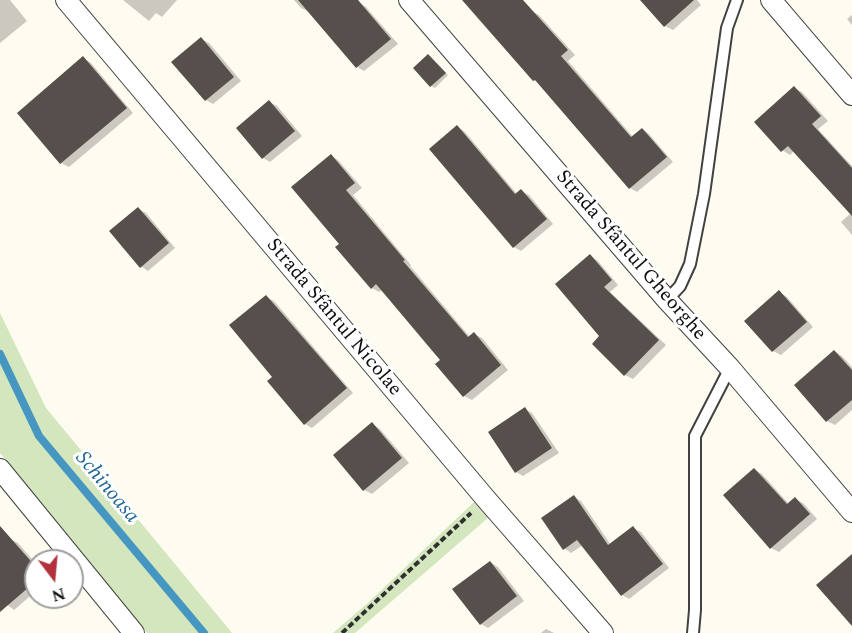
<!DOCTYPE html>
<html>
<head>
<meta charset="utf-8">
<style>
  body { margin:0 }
  #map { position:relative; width:852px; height:633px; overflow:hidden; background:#fefbf1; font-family:Spectral,serif }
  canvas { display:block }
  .north { position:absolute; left:24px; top:549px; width:60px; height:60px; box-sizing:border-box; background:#fff; border:2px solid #9f9f9f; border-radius:50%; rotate:164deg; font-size:16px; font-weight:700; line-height:24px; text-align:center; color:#0e0e0e }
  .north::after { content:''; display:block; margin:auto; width:21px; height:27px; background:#b3313d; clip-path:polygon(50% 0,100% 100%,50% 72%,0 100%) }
</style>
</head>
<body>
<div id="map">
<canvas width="852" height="633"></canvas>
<div class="north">N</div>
</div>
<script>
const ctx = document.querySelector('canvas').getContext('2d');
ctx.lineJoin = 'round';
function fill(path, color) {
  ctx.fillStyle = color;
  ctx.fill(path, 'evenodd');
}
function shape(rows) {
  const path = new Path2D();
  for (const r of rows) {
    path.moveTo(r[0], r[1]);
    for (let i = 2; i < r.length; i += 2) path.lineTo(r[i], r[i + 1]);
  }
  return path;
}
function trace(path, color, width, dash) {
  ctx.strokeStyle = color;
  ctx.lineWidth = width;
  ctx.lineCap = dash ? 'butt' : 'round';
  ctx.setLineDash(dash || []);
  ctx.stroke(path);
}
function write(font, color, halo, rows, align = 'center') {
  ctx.font = font + ' Spectral,serif';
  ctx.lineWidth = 6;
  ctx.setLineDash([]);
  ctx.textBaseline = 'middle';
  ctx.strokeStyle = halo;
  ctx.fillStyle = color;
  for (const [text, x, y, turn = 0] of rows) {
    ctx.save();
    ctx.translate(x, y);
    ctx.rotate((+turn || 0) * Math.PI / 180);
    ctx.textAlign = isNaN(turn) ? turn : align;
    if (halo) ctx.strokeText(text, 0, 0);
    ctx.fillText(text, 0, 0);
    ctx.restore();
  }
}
const green = shape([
  [0,313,46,408,232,633,147,633,0,453],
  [474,502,489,517,355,633,333,633,370,601]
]);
const shadow = shape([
  [0,0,10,0,27,21,0,43],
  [123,0,177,0,162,17,156,13,149,21],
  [294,0,355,0,366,7,398,44,364,71,357,67,310,12,301,8],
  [464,0,510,0,539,15,575,55,568,61,633,137,642,129,649,134,673,162,637,192,630,188,540,83,534,80],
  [642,0,697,0,701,5,673,30,665,26],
  [852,15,852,25,847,19],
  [201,39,209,43,241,81,213,104,206,100],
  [429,56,448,75,435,88,431,86],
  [83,58,91,63,133,113,69,167,61,163],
  [794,88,802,92,828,121,818,129,852,166,852,235,841,222,851,213,794,151,790,155,782,150],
  [269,102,277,106,302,136,270,162,263,158],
  [458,127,465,132,517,194,521,191,529,195,553,224,521,251,514,247],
  [331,156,338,160,362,188,353,195,411,265,410,266,470,337,474,334,482,338,508,370,472,400,464,396,437,365,442,361,382,290,379,292,372,288,341,244],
  [138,209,146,213,175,248,148,271,141,266],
  [590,256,598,261,618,285,610,292,666,345,633,379,625,375,594,344,601,336],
  [779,292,787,297,813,327,781,355,773,351],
  [266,297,274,301,353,393,312,428,305,424,274,377],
  [834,351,842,356,852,367,852,410,835,425,827,421],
  [525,409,532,413,559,453,523,476,516,472],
  [372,424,380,429,409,463,372,494,364,490],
  [755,470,762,474,789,504,795,499,803,503,817,519,779,552,771,548],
  [574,497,581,501,611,545,633,528,641,532,669,568,629,599,622,595,583,545,571,553,564,548],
  [10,539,18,543,36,564,36,591,14,610,0,599,0,548],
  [490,562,498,567,524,601,488,628,481,624],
  [546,629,554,633,541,633]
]);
const stream = shape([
  [0,354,39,436,204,633]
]);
const building = shape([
  [298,0,358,0,391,39,356,68],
  [462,0,523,0,568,50,561,56,631,137,642,128,667,157,629,189,535,80,533,81],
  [640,0,694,0,664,27],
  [201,37,234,77,205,101,171,62],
  [428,54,446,73,430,87,413,68],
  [83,56,127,108,60,164,17,113],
  [794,86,821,116,812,124,852,168,852,216,788,146,781,152,754,122],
  [269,100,295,131,262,159,236,128],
  [457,125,515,194,521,189,547,219,513,248,429,149],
  [331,154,355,183,346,190,405,260,403,261,468,337,474,332,501,365,463,397,435,364,440,360,376,284,371,289,335,247,339,244,291,187],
  [138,207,169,243,140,268,109,231],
  [590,254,612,280,604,287,659,340,624,376,592,344,599,336,555,284],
  [779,290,807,322,772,352,744,321],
  [266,295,347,388,304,425,267,381,272,377,229,325],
  [834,350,852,370,852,400,826,422,794,385],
  [525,407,552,448,515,473,488,432],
  [372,422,402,458,363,491,333,455],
  [754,468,787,504,795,497,810,514,770,549,723,495],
  [574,495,608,545,633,526,663,564,621,596,577,540,563,550,541,518],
  [0,526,36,567,36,581,0,612],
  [852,554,852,626,816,585],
  [490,561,517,596,480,625,452,589]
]);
const path = shape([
  [342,633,471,513]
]);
const service = shape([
  [667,300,680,286,690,264,704,194,727,28,737,0],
  [693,633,695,610,695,436,730,368]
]);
const minor = shape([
  [66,0,486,499,603,633],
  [409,0,667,300,730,368,852,512],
  [771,0,852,95],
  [0,469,134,633]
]);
const streetNames = [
  ["Strada Sfântul Gheorghe",630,256,49],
  ["Strada Sfântul Nicolae",333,318,50]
];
const waterNames = [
  ["Schinoasa",106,488,50]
];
fill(green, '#d4e6bd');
fill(shadow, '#0003');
trace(stream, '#4696c2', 8);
fill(building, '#564f4b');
trace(service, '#414141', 14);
trace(minor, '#414141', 22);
trace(path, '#303030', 4, [6, 3]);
trace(service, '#fff', 10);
trace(minor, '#fff', 20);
write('20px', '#0e0e0e', '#fff', streetNames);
write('italic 21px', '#216896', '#fff', waterNames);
</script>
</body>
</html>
